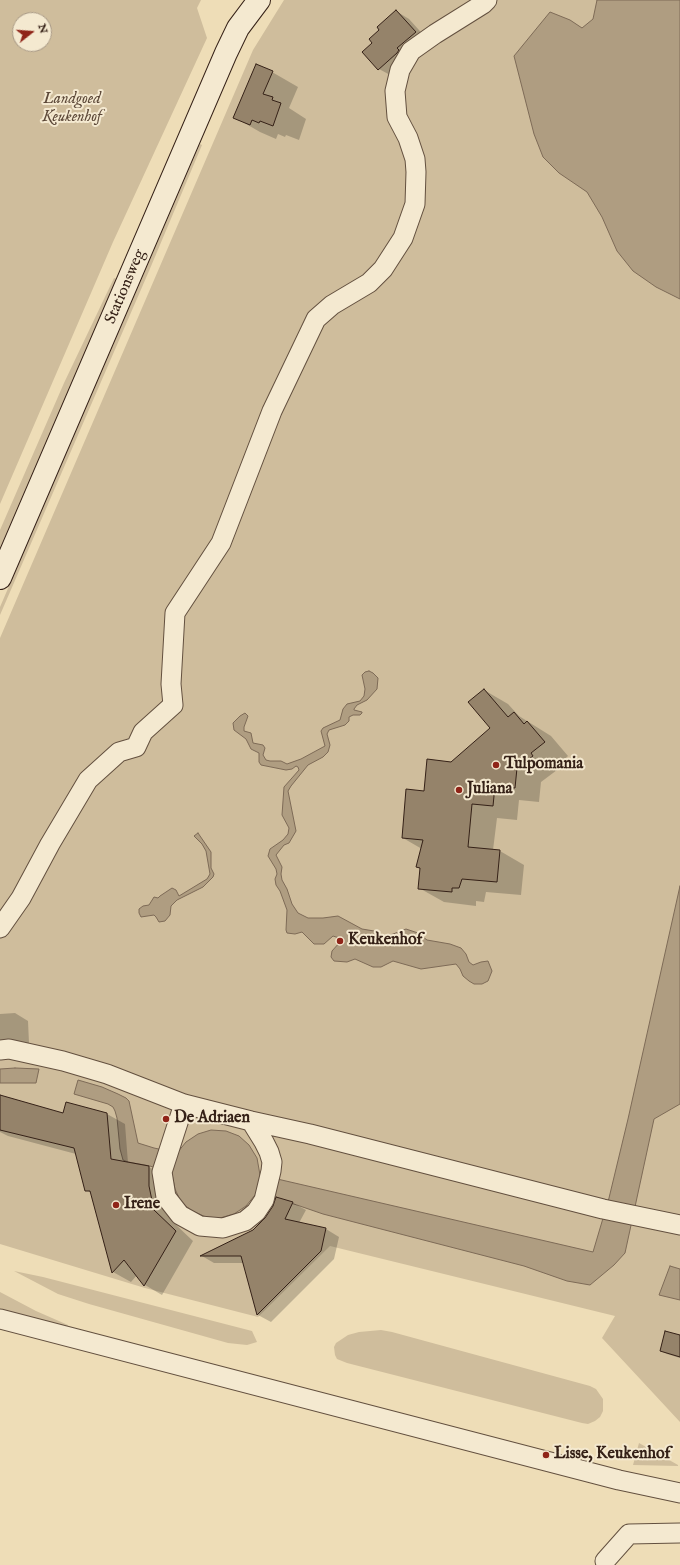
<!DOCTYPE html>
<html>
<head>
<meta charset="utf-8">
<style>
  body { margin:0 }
  #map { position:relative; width:680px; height:1565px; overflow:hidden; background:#eeddb7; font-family:"IM FELL English",serif }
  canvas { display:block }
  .north { position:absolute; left:12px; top:12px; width:40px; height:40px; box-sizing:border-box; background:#f4e9d0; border:1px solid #a89986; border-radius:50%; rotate:73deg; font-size:11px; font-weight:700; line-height:16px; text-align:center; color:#352117 }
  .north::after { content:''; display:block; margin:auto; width:14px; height:18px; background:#8f2418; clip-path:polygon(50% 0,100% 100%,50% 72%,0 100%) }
</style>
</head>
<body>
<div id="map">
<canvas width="680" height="1565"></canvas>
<div class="north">N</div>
</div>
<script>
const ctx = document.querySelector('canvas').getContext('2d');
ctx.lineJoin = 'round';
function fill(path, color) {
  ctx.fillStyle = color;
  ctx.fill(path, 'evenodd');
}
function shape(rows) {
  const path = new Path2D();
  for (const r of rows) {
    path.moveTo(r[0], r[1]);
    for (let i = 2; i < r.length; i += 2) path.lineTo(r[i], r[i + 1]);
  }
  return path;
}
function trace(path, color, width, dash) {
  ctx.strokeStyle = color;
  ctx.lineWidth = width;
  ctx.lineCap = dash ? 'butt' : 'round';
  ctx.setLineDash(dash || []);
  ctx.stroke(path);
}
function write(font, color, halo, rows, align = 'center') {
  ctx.font = font + ' "IM FELL English",serif';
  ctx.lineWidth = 4;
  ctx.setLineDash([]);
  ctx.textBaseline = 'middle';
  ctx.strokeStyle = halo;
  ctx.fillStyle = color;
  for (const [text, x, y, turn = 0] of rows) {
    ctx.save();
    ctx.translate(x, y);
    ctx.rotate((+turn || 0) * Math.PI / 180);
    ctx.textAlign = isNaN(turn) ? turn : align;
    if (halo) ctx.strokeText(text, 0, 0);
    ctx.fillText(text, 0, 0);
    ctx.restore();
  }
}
const green = shape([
  [0,0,201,0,197,8,207,38,113,242,0,504],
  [20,20,44,20,44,44,20,44],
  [284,0,680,0,680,1422,602,1338,615,1316,330,1246,258,1317,145,1288,0,1244,0,638,253,50],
  [200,144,202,145,149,271,0,615,0,607],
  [114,278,118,279,0,550,0,530,64,383],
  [14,1271,43,1277,252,1331,257,1342,247,1345,228,1343,89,1304,58,1294],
  [0,1292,36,1311,68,1325,67,1327,0,1310],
  [381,1330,392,1332,590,1386,596,1389,603,1399,603,1411,600,1417,595,1421,588,1424,582,1423,347,1363,337,1359,335,1355,334,1347,336,1343,348,1335,359,1332],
  [639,1443,678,1465,678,1466,633,1465]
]);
const water = shape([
  [597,0,680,0,680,299,656,287,633,271,617,251,602,217,587,192,559,173,543,157,534,134,514,56,550,12,570,20,582,28,593,19,597,0],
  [369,671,373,673,378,678,377,689,367,700,357,705,354,709,354,710,362,712,362,713,360,715,353,715,349,717,349,721,345,725,329,730,327,734,330,745,328,752,323,757,308,765,291,786,288,791,296,831,289,843,284,845,276,855,282,867,281,874,282,880,287,889,292,904,298,913,308,918,323,918,338,916,362,929,374,931,383,938,406,929,418,933,427,940,450,944,461,948,466,954,469,962,473,965,481,962,488,961,492,971,488,981,482,984,474,984,469,981,463,976,460,969,456,964,421,969,393,961,381,967,373,967,355,959,347,962,334,961,331,957,332,951,340,942,339,938,333,936,324,944,314,944,302,932,295,934,287,933,286,930,287,910,280,891,276,885,275,879,277,874,276,869,268,856,270,849,283,840,288,834,289,828,282,815,284,787,299,770,298,767,296,766,292,769,286,770,261,765,259,762,259,753,251,749,246,739,234,730,233,723,240,716,245,713,248,716,244,727,244,731,251,733,253,743,263,745,265,748,263,755,266,760,270,761,281,761,287,764,301,759,325,746,321,731,323,728,340,720,343,709,347,704,360,701,364,696,365,689,362,675,365,672,369,671],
  [198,833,211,852,211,868,214,874,213,877,203,887,177,900,171,906,170,915,165,921,159,922,156,917,154,915,141,917,139,913,139,909,143,906,149,905,154,897,158,898,160,896,172,888,176,890,179,896,207,879,210,874,206,851,202,844,194,836,198,833],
  [680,886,680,1104,654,1119,625,1253,614,1265,590,1285,567,1281,524,1266,323,1214,294,1204,255,1195,246,1206,234,1214,220,1218,206,1217,192,1211,181,1202,175,1189,172,1174,150,1166,128,1162,123,1160,120,1149,117,1118,115,1111,113,1107,108,1104,74,1094,78,1080,102,1087,118,1094,126,1098,129,1101,138,1143,154,1148,177,1153,186,1142,198,1134,211,1130,226,1131,239,1136,249,1145,257,1158,260,1175,593,1252,609,1198,628,1119,680,886],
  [15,1068,39,1069,36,1083,0,1083,0,1069,15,1068],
  [670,1266,680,1269,680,1300,659,1295,670,1266]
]);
const shadow = shape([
  [396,11,409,19,428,40,392,76,379,69,374,43,381,30],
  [272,72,298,87,289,108,306,119,299,140,286,135,285,137,278,134,276,139,260,132,234,117],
  [484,690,508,704,519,716,551,736,568,756,555,767,557,770,541,782,539,802,519,800,517,820,497,818,493,850,500,851,524,865,521,895,486,892,484,902,476,901,476,906,444,902,419,888,421,869,417,867,422,849,403,838,425,792,451,763,492,729],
  [15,1013,28,1021,29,1043,0,1044,0,1014],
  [0,1096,64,1114,107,1114,125,1124,128,1163,149,1167,167,1177,166,1197,172,1221,193,1241,162,1295,145,1285,137,1275,131,1282,113,1272,92,1193,86,1190,76,1154,8,1136,0,1132],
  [277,1199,293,1203,306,1210,299,1223,326,1229,339,1237,334,1259,271,1322,258,1315,244,1263,214,1263,202,1256,254,1231,266,1219,274,1206],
  [680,1337,680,1358,667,1354,661,1351]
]);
const building = shape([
  [396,10,416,32,397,48,399,50,397,53,378,70,362,52,372,43,369,39,379,30,377,27,396,10],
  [256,64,273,71,263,94,273,97,272,100,281,103,273,126,260,121,259,123,252,120,250,125,233,118,256,64],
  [484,689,508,717,514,712,524,724,527,721,545,742,531,753,533,756,517,768,515,788,495,786,493,806,472,804,468,847,500,850,497,882,462,879,459,888,452,888,452,892,418,889,420,868,416,867,423,840,402,838,406,789,424,791,427,759,451,762,490,728,468,702,484,689],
  [0,1095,63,1113,66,1102,107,1113,111,1159,149,1166,149,1186,154,1210,176,1231,144,1286,124,1260,112,1273,90,1191,85,1191,74,1148,0,1130,0,1095],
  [276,1197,293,1202,285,1219,326,1228,321,1251,257,1315,241,1256,200,1256,253,1230,265,1218,273,1206,276,1197],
  [665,1331,680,1335,680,1357,660,1351,665,1331]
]);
const street = shape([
  [0,928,21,898,50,844,88,780,119,752,136,747,143,732,173,705,171,684,175,613,221,543,272,411,316,319,332,305,369,283,383,269,403,238,415,204,416,172,415,159,408,138,397,117,395,91,400,70,411,51,435,34,483,4,487,0],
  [0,1050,9,1049,63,1061,107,1074,184,1104,251,1121,310,1134,603,1209,680,1225],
  [184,1104,162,1172,166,1197,180,1215,200,1226,223,1228,245,1221,256,1212,264,1200,271,1171,272,1162,269,1152,264,1142,251,1121],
  [0,1319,619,1480,680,1493],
  [605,1561,629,1534,680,1533]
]);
const secondary = shape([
  [0,578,226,53,238,28,259,0]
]);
const markers = [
  [496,765,4,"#8f2418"],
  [459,790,4,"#8f2418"],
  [340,941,4,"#8f2418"],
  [166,1119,4,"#8f2418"],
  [116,1205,4,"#8f2418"],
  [546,1455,4,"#8f2418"]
];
const parkNames = [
  ["Landgoed",72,100],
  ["Keukenhof",72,118]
];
const streetNames = [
  ["Stationsweg",126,287,-67]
];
const poiNames = [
  ["Tulpomania",504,765],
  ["Juliana",467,790],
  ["Keukenhof",348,941],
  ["De Adriaen",174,1119],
  ["Irene",124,1205],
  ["Lisse, Keukenhof",554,1455]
];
fill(green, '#cfbd9c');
fill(water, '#af9d81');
trace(water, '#7e6b57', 1);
fill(shadow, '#0003');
fill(building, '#95836a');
trace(building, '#352117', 1);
trace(street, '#63503f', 21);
trace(secondary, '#352117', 24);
trace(street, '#f4e9d0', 19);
trace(secondary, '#f4e9d0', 22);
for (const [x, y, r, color] of markers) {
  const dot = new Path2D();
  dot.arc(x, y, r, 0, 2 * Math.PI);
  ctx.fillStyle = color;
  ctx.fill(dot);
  trace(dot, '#f4e9d0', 1.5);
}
write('italic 16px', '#5c4838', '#f4e9d0', parkNames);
write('16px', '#352117', '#f4e9d0', streetNames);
write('bold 16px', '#352117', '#f4e9d0', poiNames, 'left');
</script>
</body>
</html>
